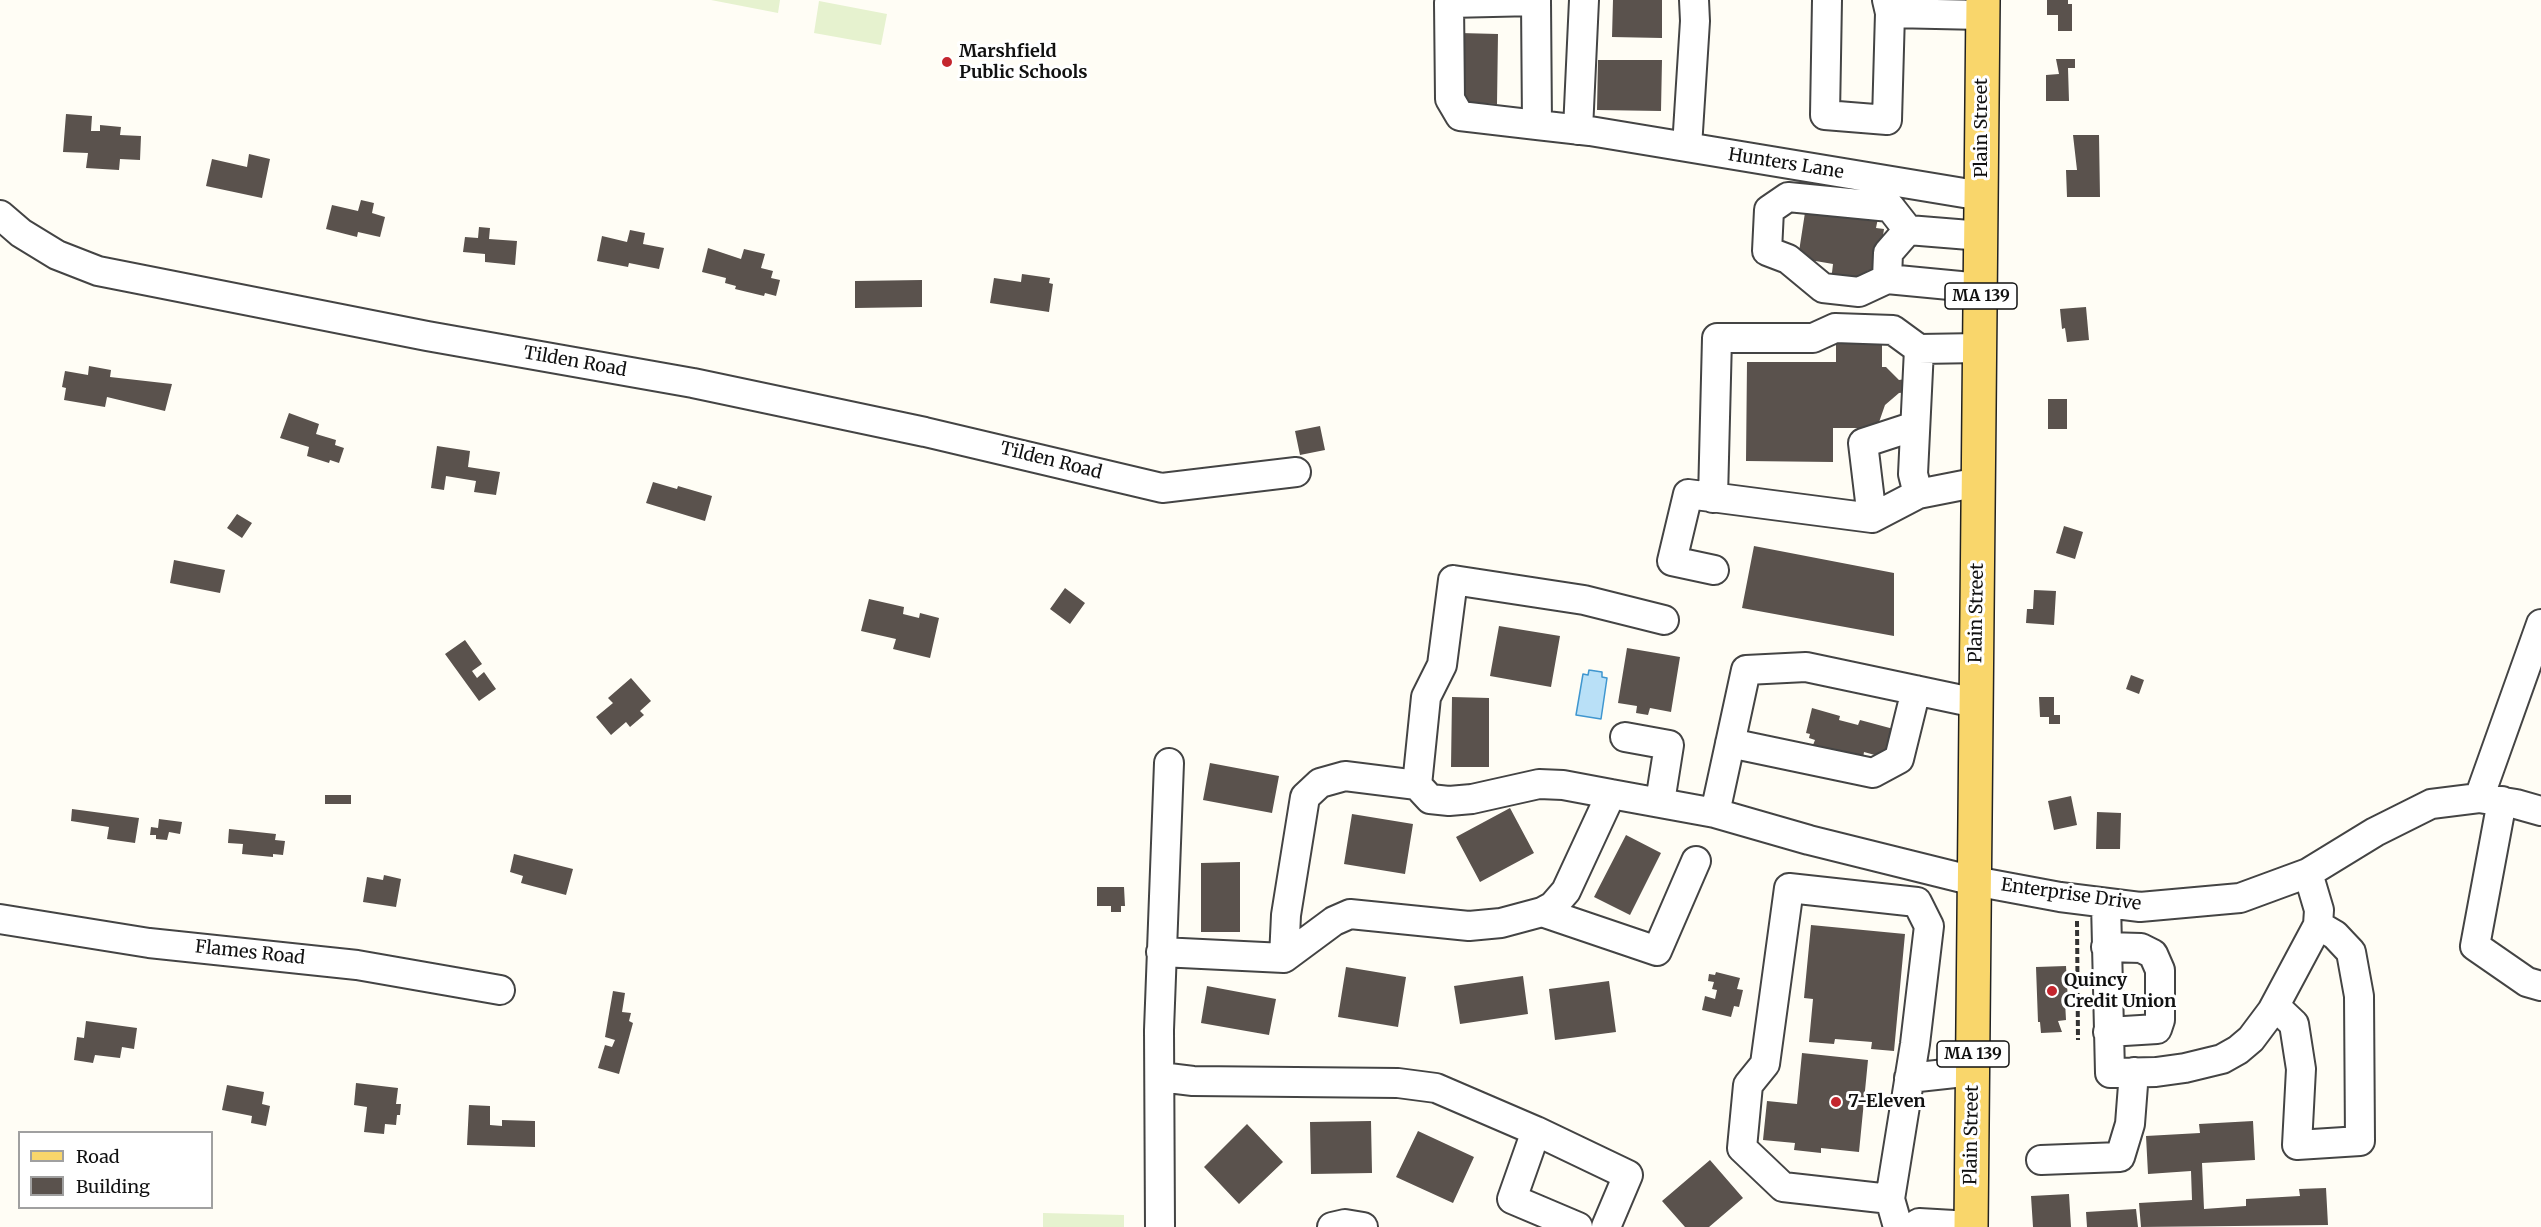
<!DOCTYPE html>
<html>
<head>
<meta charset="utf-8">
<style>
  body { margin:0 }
  #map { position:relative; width:2541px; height:1227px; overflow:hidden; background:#fffdf5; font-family:Merriweather,serif }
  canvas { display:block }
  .legend { position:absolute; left:18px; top:1131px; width:195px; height:78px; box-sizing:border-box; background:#fff; border:2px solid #a0a0a0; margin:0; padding:8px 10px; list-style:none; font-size:18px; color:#111 }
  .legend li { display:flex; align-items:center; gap:12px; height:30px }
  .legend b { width:30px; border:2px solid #a0a0a0 }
</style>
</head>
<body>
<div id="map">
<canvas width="2541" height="1227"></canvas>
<ul class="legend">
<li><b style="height:8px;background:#f9d66b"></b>Road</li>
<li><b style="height:16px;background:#5a524d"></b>Building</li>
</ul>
</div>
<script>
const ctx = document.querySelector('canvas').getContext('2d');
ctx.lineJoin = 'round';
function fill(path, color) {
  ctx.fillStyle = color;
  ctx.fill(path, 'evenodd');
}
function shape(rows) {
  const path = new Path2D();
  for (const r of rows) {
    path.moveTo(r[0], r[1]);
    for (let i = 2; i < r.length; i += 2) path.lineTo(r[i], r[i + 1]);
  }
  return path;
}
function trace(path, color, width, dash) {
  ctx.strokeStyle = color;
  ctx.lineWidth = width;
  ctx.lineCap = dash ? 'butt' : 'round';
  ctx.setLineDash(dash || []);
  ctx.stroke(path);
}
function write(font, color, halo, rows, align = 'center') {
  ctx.font = font + ' Merriweather,serif';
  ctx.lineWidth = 6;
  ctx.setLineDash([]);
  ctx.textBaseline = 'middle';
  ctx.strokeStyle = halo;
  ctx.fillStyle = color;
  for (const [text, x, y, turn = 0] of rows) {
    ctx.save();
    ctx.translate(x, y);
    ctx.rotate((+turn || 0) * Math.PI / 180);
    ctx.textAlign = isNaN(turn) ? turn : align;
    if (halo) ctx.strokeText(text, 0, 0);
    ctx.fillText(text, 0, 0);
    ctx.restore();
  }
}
const pitch = shape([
  [711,0,780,0,778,13],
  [819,1,887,14,881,45,814,33],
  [1043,1213,1124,1215,1124,1227,1043,1227]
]);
const water = shape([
  [1589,670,1602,672,1602,677,1607,678,1601,719,1576,715,1583,674,1588,675,1589,670]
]);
const building = shape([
  [1613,0,1662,0,1662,38,1612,37],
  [2047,0,2068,0,2068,4,2072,4,2072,31,2058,31,2058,15,2047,15],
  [1460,33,1498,34,1497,104,1459,103],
  [2056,59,2075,59,2075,68,2068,68,2069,101,2046,101,2046,75,2059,74],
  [1598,60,1662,60,1661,111,1597,110],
  [66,114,92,116,91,131,100,131,100,125,121,127,120,135,141,136,140,160,120,159,119,170,86,168,88,153,63,152],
  [2073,135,2099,135,2100,197,2067,197,2066,170,2077,170],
  [249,154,270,159,262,198,206,186,212,159,247,167],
  [361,200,374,203,372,213,385,217,380,237,358,232,357,237,326,229,332,205,358,211],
  [1806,206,1878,218,1876,228,1884,229,1879,263,1874,262,1872,271,1868,270,1865,286,1831,281,1833,264,1798,258],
  [479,227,490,228,489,239,517,241,515,265,485,262,485,254,463,252,465,237,478,238],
  [630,230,645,233,643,244,664,248,659,269,629,263,628,267,597,261,602,236,627,242],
  [708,248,741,259,744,249,765,254,761,268,773,271,771,278,780,280,776,296,765,293,764,296,735,289,736,286,725,283,726,278,702,272],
  [1022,274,1050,278,1049,283,1053,284,1049,312,990,303,994,278,1021,282],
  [922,280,922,307,855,308,855,281],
  [2086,307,2089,340,2067,342,2065,328,2062,329,2060,309],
  [1836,340,1882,340,1882,367,1886,367,1899,380,1906,379,1908,392,1899,393,1885,405,1877,428,1833,428,1833,462,1746,461,1747,362,1836,362],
  [89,366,111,370,110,377,172,384,165,411,107,397,105,407,64,400,66,388,62,387,65,371,88,375],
  [2048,399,2067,399,2067,429,2048,429],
  [289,413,319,424,316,434,336,440,335,445,344,448,339,463,330,460,329,463,307,456,309,447,280,438],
  [1320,426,1325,450,1300,455,1295,431],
  [437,446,470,451,468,467,500,472,496,495,474,492,476,481,446,476,444,490,431,488],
  [653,482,677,489,678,486,712,496,705,521,646,503],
  [237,514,252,523,242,538,227,528],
  [2064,526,2083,532,2075,559,2056,553],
  [1754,546,1894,573,1894,636,1742,608],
  [174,560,225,570,220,593,170,583],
  [1065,588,1085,603,1070,624,1050,609],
  [2034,590,2056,591,2054,625,2026,623,2027,609,2033,609],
  [869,599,904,607,903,614,919,618,920,613,939,618,930,658,893,649,896,639,861,631],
  [1499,626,1560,636,1551,687,1490,676],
  [465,640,482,664,472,671,477,678,484,672,496,689,479,701,445,654],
  [1627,648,1680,657,1671,712,1650,708,1648,715,1636,713,1637,706,1618,703],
  [2131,675,2144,680,2139,694,2126,689],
  [631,678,651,701,640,711,644,715,630,727,626,722,611,735,596,717,613,703,608,698],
  [1452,697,1489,698,1489,767,1451,767],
  [2039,697,2054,697,2054,715,2060,715,2060,724,2049,724,2049,717,2040,717],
  [1812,708,1840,716,1839,720,1858,725,1860,720,1901,731,1894,757,1882,757,1864,752,1863,758,1813,745,1815,740,1809,738,1810,734,1806,733],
  [1210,763,1279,776,1272,813,1203,800],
  [325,795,351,795,351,804,325,804],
  [2071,796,2077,825,2054,830,2048,801],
  [1510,808,1534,853,1480,882,1456,837],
  [72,809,139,818,135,843,107,839,109,827,71,821],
  [2097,812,2121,813,2120,849,2096,849],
  [1352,814,1413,824,1405,874,1344,864],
  [159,819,182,822,180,834,169,832,167,840,156,839,156,835,150,835,151,827,158,828],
  [229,829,276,834,275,840,285,841,283,855,273,854,273,857,242,854,243,844,228,843],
  [1626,835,1661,853,1630,915,1594,897],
  [514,854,573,869,566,895,521,883,523,876,510,872],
  [1240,862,1240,932,1201,932,1201,863],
  [384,875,401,879,396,907,363,902,367,877,383,880],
  [1097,887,1124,887,1125,906,1121,906,1121,912,1111,912,1111,906,1097,906],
  [1811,925,1905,934,1894,1051,1871,1049,1872,1042,1835,1039,1834,1044,1809,1042,1813,999,1804,998],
  [2066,966,2068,1001,2065,1001,2066,1020,2058,1021,2062,1032,2041,1033,2040,1022,2038,1022,2036,967],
  [1346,967,1406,977,1398,1027,1338,1017],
  [1716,972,1740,978,1737,989,1743,990,1739,1007,1734,1006,1731,1017,1702,1010,1705,996,1715,999,1717,990,1712,989,1714,982,1708,981,1709,974,1715,975],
  [1523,976,1528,1014,1460,1024,1454,986],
  [1609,981,1616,1032,1555,1040,1549,989],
  [1207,986,1276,999,1269,1035,1201,1023],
  [613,991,625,993,622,1012,631,1013,629,1021,633,1023,619,1074,598,1068,605,1045,612,1047,615,1040,605,1037],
  [86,1021,137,1028,134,1049,122,1047,120,1058,95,1055,93,1063,74,1060,77,1037,84,1038],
  [1802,1053,1868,1060,1859,1152,1821,1148,1821,1153,1794,1150,1795,1143,1763,1140,1767,1101,1797,1104],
  [356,1083,398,1088,396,1104,401,1104,400,1115,397,1115,396,1125,385,1124,384,1134,364,1132,367,1107,354,1105],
  [227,1085,264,1092,262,1104,270,1106,266,1126,251,1123,252,1116,222,1110],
  [469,1105,490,1106,490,1125,502,1126,502,1120,535,1121,535,1147,467,1145],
  [1371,1121,1372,1173,1311,1174,1310,1122],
  [2253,1121,2255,1160,2202,1163,2204,1209,2246,1206,2246,1199,2300,1196,2299,1189,2326,1188,2328,1225,2141,1227,2139,1203,2192,1200,2191,1171,2148,1174,2146,1136,2200,1133,2199,1124],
  [1247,1124,1283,1162,1239,1204,1204,1167],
  [1418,1131,1474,1157,1453,1203,1396,1177],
  [1710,1160,1743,1198,1709,1227,1685,1227,1662,1201],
  [2069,1194,2071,1227,2033,1227,2031,1196],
  [2136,1209,2138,1227,2087,1227,2086,1212]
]);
const path = shape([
  [2077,921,2078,1040]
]);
const minor = shape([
  [1827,0,1825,115,1887,120,1890,13,1887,0],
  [1890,13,1982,15],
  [1537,125,1536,1,1449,3,1450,99,1460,116,1537,125,1590,131,1982,196],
  [1578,130,1584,0],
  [1687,147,1695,21,1694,0],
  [0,215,21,233,57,255,98,271,427,336,693,383,925,432,1162,488,1296,472],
  [1887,279,1888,253,1908,230],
  [1981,288,1887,279,1859,292,1823,288,1788,259,1767,251,1769,210,1788,197,1890,207,1908,230,1982,236],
  [1918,494,1913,474,1919,349],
  [1713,498,1717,338,1813,338,1835,328,1893,330,1919,349,1980,348],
  [1872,518,1863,443,1915,426],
  [1714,570,1672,561,1688,494,1872,518,1918,494,1979,482],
  [1625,737,1669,745,1660,802],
  [1730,743,1873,773,1899,759,1916,690],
  [1417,785,1426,697,1442,665,1453,580,1584,600,1664,620],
  [2479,798,2541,624],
  [2502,801,2475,946,2527,982,2541,986],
  [1715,813,1746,670,1806,667,1976,703],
  [2106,903,2110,1073,2156,1072,2185,1068,2222,1059,2238,1050,2251,1039,2272,1011,2318,925,2319,910,2308,873],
  [1542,912,1657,951,1696,861],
  [0,919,149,943,357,965,500,990],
  [2106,947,2141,948,2153,954,2160,970,2160,1020,2157,1029,2108,1032],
  [1161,952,1284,958,1286,915,1305,797,1320,783,1345,776,1417,785,1430,799,1449,801,1472,799,1539,784,1563,785,1611,794],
  [1284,958,1334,921,1350,914,1469,926,1501,923,1542,912,1553,906,1566,891,1611,794,1715,813,1809,840,1974,881,2060,897,2140,907,2240,898,2308,873,2375,832,2431,804,2479,798,2516,804,2541,811],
  [2275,1006,2294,1024,2301,1069,2297,1145,2360,1141,2359,996,2351,952,2335,935,2318,925],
  [1160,1077,1193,1081,1398,1083,1436,1088,1536,1131,1628,1175,1606,1227],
  [1909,1078,1973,1071],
  [1536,1131,1512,1199,1578,1227],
  [2041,1160,2120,1157,2130,1124,2134,1072],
  [1890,1199,1783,1187,1742,1148,1748,1085,1765,1064,1789,888,1917,902,1929,926,1915,1044,1890,1199,1898,1227],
  [1160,1227,1159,1030,1169,763],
  [1332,1227,1345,1224,1363,1227],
  [1913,1227,1919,1223,1971,1226]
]);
const major = shape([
  [1971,1227,1983,0]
]);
const markers = [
  [947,62,6,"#c4262e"],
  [2052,991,6,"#c4262e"],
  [1836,1102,6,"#c4262e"]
];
const shields = [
  [1981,296,72],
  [1973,1054,72]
];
const shieldNames = [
  ["MA 139",1981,296],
  ["MA 139",1973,1054]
];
const poiNames = [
  ["Marshfield",959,52],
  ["Public Schools",959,73],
  ["Quincy",2064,981],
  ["Credit Union",2064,1002],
  ["7-Eleven",1848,1102]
];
const streetNames = [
  ["Plain Street",1982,128,-90],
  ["Hunters Lane",1786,164,9],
  ["Tilden Road",575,362,10],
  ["Tilden Road",1051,461,14],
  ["Plain Street",1977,613,-89],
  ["Enterprise Drive",2071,895,8],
  ["Flames Road",250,953,6],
  ["Plain Street",1972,1135,-89]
];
fill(pitch, '#e6f2cf');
fill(water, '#b9e0f7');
trace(water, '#3f96cf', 1.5);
fill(building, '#5a524d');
trace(minor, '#444', 32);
trace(major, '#222', 36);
trace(path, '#333', 4, [6, 3]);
trace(minor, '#fff', 28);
trace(major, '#f9d66b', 33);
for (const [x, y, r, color] of markers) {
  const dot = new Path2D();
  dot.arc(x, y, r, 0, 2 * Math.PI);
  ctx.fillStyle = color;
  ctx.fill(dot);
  trace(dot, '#fff', 2);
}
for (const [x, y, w] of shields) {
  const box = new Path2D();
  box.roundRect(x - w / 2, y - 13, w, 26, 4.5);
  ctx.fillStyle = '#fff';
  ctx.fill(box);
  trace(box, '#111', 1.5);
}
write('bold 16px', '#111', null, shieldNames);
write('bold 18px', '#111', '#fff', poiNames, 'left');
write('18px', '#111', '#fff', streetNames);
</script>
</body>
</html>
